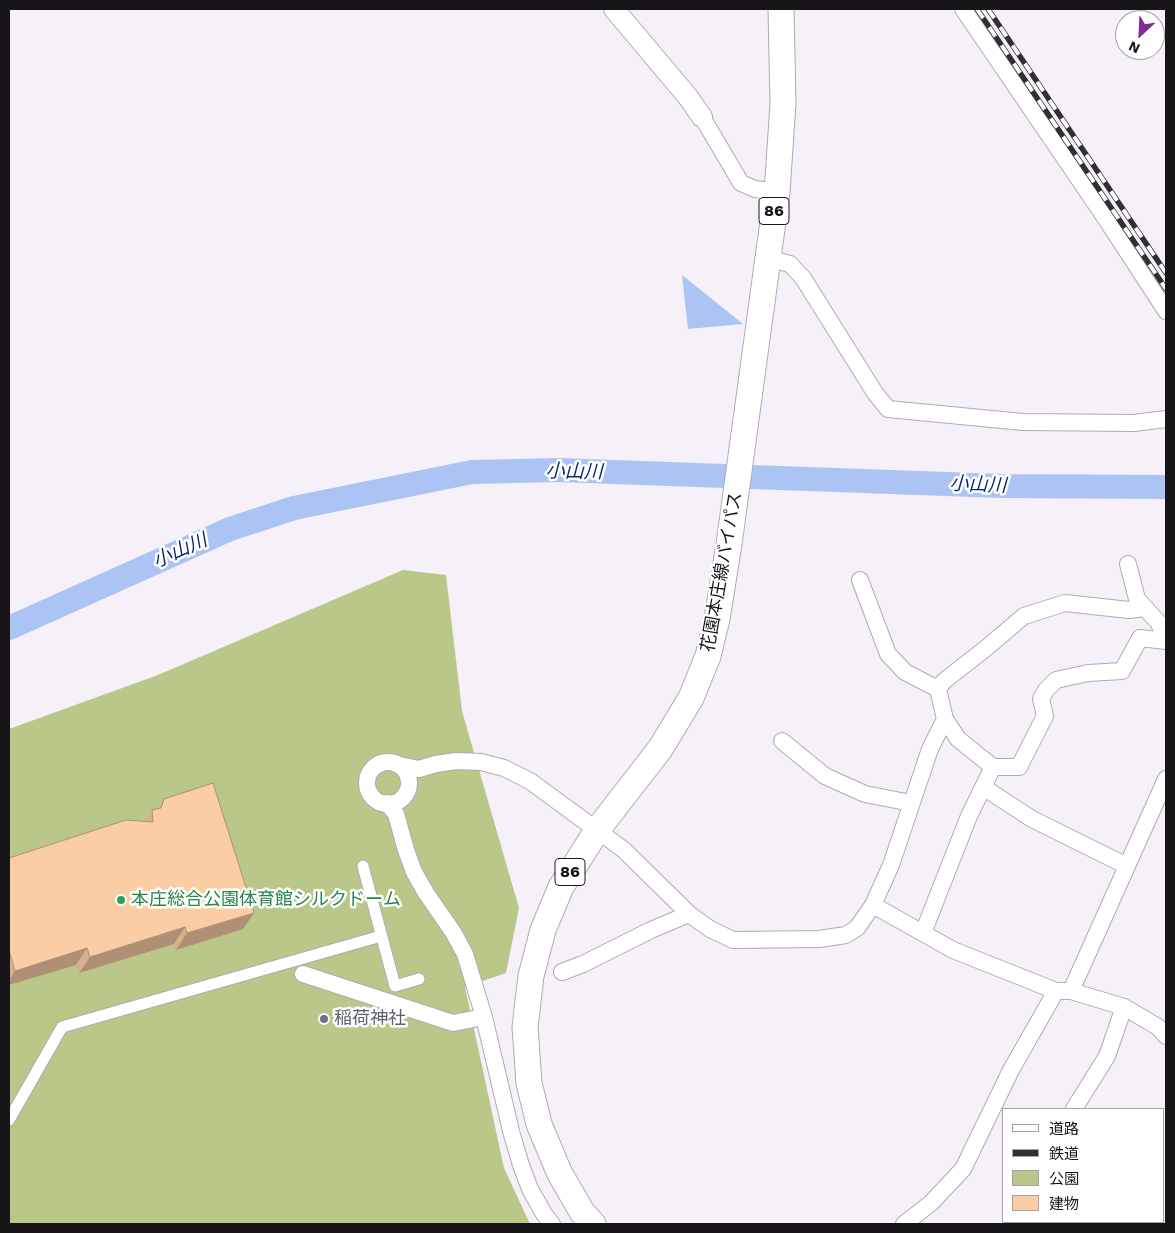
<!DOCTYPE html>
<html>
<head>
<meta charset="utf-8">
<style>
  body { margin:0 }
  #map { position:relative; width:1175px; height:1233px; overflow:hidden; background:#f6f0f9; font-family:"Work Sans","Noto Sans JP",sans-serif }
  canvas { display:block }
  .frame { position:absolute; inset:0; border:10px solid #181519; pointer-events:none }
  .legend { position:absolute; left:1002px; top:1108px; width:162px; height:115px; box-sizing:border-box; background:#fff; border:1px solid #a3a1a3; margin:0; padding:6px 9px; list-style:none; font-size:15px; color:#181519 }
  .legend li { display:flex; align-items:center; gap:10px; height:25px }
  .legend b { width:25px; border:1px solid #a3a1a3 }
  .north { position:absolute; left:1115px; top:10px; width:50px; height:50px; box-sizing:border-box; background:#fff; border:1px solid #a3a1a3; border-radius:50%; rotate:205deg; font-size:14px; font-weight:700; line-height:20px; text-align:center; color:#181519 }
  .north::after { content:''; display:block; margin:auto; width:18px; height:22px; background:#812a97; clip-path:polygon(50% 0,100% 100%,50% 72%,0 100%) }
</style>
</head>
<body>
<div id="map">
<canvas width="1175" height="1233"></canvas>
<div class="frame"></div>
<ul class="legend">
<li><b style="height:6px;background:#fff"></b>道路</li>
<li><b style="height:6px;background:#322f33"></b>鉄道</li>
<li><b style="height:14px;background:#b9c789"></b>公園</li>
<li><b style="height:14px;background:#facda5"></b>建物</li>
</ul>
<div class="north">N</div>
</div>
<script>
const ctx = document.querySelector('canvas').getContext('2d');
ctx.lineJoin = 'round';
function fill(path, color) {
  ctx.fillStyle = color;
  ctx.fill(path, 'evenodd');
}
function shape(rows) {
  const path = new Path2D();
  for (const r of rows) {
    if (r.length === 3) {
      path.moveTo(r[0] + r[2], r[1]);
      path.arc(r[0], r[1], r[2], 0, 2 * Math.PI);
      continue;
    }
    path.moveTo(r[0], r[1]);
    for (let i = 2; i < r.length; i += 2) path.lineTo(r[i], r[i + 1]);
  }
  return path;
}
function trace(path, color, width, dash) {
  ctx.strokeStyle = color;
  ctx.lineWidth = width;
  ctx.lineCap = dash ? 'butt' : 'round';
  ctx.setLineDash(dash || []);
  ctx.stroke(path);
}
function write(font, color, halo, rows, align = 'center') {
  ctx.font = font + ' "Work Sans","Noto Sans JP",sans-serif';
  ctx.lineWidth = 5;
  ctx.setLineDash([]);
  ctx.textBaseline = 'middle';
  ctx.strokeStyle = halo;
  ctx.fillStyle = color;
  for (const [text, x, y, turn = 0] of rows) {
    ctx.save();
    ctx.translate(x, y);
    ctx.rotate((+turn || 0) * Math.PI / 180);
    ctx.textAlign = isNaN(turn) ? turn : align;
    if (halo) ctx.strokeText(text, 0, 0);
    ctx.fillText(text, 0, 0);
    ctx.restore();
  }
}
const green = shape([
  [403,570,446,575,462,711,519,908,506,973,465,987,504,1168,530,1224,9,1224,9,729,158,675]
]);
const water = shape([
  [682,275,743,324,688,329]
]);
const river = shape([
  [9,628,230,529,294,508,472,472,559,470,1001,486,1166,487]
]);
const pedestrian = shape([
  [363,866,395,986,419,979],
  [9,1120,62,1027,381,936]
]);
const minor = shape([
  [963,9,1104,216,1166,311],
  [702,117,741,183,755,189,777,192],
  [767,258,790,264,803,278,875,393,888,409,1023,422,1134,423,1166,419],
  [1128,564,1137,599,1158,622,1166,638],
  [860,580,888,654,905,672,938,689],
  [782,741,825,776,865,794,911,803],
  [388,783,21],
  [399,765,419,769,436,764,456,761,481,762,504,768,530,781,624,850,689,914,710,929,733,940,819,939,846,935,857,928,873,905,891,865,930,749,945,719,938,689,944,681,985,649,1024,616,1065,603,1129,610,1145,608],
  [993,767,1019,767,1045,716,1041,699,1046,690,1056,680,1088,673,1122,671,1140,638,1166,641],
  [983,787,1032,819,1127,866],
  [387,803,396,814,406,850,414,872,426,893,453,932,465,954,484,1017,512,1135,521,1165,530,1189,544,1214,552,1224],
  [873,905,953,950,1056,991,1071,991,1124,1007,1158,1027,1166,1036],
  [923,933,969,816,993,767,958,739,945,719],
  [562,972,583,964,651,930,689,914],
  [303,974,453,1023,484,1017],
  [1071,991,1166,779],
  [1074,1109,1107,1056,1124,1007],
  [904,1224,931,1203,963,1169,1011,1070,1056,991]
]);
const tertiary = shape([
  [614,9,688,97,702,117]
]);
const primary = shape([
  [593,1224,582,1212,559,1172,539,1124,529,1083,525,1027,531,976,543,930,561,887,598,829,660,749,691,698,708,656,717,619,729,544,777,192,783,104,781,9]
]);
const rail = shape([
  [977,9,1166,289],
  [988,9,1166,273]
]);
const wall = shape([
  [164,799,243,929,176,950,174,944,79,973,76,965,9,985,9,858,144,822,152,810,157,809]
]);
const shadedWall = shape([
  [254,913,243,929,176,950,187,933],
  [185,927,174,944,79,973,90,957],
  [87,948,76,965,9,985,9,980,15,971]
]);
const building = shape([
  [213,783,254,913,187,933,185,927,90,957,87,948,15,971,9,950,9,858,126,820,153,822,152,810,161,808,164,799,213,783]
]);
const markers = [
  [121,900,5,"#2e9e5b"],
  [324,1019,5,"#6b7280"]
];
const shields = [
  [774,211,30],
  [570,872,30]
];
const shieldNames = [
  ["86",774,211],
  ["86",570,872]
];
const streetNames = [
  ["花園本庄線バイパス",722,572,-80]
];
const leisureNames = [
  ["本庄総合公園体育館シルクドーム",131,900]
];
const worshipNames = [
  ["稲荷神社",334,1019]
];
const waterNames = [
  ["小山川",574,472,1],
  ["小山川",978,485,2],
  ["小山川",180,551,-24]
];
fill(green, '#b9c789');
fill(water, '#abc4f4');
trace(river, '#abc4f4', 24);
trace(pedestrian, '#b0aab3', 13);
trace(minor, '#b0aab3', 18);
trace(tertiary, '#b0aab3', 22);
trace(primary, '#b0aab3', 27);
trace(pedestrian, '#fff', 11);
trace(minor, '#fff', 16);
trace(tertiary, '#fff', 20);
trace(primary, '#fff', 25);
trace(rail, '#322f33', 5.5);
trace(rail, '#fff', 4, [11]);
fill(wall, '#d7b08e');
fill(shadedWall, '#af9074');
fill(building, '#facda5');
trace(building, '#af9074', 1);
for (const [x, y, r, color] of markers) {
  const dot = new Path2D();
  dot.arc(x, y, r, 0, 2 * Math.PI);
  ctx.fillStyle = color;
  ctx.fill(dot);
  trace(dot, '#fff', 2);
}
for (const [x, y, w] of shields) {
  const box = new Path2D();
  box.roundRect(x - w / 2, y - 13.5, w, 27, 4);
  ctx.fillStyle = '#fff';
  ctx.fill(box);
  trace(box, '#181519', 1);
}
write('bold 16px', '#181519', null, shieldNames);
write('18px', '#181519', '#fff', streetNames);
write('18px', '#27864d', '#fff', leisureNames, 'left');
write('18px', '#5b616d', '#fff', worshipNames, 'left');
write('italic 19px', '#0d2a6d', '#fff', waterNames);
</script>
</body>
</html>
